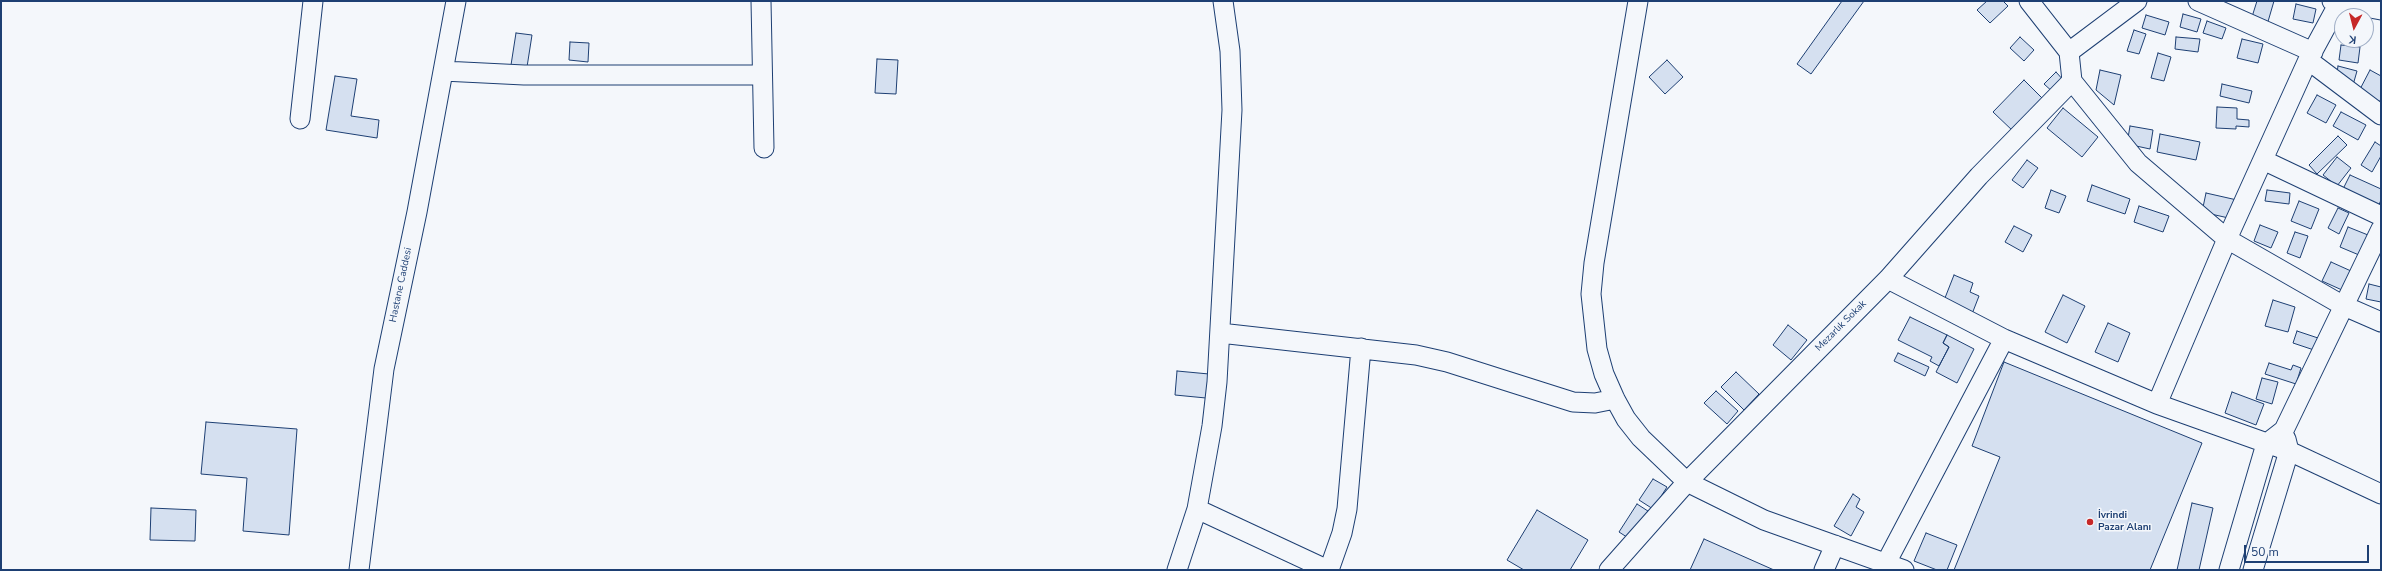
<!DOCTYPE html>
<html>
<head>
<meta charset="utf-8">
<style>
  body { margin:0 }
  #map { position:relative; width:2382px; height:571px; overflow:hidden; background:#f4f7fb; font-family:"Nunito Sans",sans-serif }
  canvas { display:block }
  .frame { position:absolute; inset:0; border:2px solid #1d3f73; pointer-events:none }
  .north { position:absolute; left:2334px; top:8px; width:40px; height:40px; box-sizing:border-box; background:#f4f7fb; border:1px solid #9eadc5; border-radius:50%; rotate:187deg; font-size:11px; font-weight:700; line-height:16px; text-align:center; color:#1d3f73 }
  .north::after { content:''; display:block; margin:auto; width:14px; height:18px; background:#c62828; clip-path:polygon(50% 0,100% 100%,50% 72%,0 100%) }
  .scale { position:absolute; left:2244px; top:545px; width:125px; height:18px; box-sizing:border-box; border:2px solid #1d3f73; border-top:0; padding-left:5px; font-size:12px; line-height:14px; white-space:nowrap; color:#1d3f73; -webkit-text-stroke:3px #f4f7fb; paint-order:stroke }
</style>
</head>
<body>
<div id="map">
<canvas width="2382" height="571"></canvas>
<div class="frame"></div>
<div class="north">K</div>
<div class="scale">50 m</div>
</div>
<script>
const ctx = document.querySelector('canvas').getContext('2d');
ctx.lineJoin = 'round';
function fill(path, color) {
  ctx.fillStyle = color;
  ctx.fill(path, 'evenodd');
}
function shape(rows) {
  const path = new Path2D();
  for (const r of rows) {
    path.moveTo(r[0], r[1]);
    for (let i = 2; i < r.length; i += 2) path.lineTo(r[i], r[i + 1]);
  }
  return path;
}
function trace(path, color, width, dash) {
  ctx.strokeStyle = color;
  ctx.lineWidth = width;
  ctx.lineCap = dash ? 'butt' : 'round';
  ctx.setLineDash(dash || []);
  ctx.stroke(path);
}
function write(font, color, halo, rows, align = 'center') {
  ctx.font = font + ' "Nunito Sans",sans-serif';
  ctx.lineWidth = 3;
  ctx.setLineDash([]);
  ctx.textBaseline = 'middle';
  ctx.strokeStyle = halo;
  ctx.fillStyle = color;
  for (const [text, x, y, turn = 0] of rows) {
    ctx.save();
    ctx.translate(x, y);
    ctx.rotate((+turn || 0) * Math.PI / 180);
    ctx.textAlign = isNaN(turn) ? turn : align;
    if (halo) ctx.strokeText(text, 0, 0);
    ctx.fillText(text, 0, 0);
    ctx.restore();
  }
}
const building = shape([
  [1842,1,1864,1,1811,74,1797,64,1842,1],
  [1987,1,2003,1,2008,6,1990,23,1977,10,1987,1],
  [2257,1,2274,1,2267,25,2251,20,2257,1],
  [2296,4,2316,9,2313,23,2293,19,2296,4],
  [2183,14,2201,19,2197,32,2180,27,2183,14],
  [2146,15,2169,22,2165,35,2142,28,2146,15],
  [2207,21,2226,28,2222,39,2203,33,2207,21],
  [2134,30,2146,34,2139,54,2127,51,2134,30],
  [516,33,532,35,527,67,511,65,516,33],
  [2020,37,2034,50,2024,61,2010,48,2020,37],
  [2176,37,2200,39,2198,52,2175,49,2176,37],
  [2242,39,2263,44,2258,63,2237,58,2242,39],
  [570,42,589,43,588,62,569,60,570,42],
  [2341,45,2360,47,2358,63,2339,60,2341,45],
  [2158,53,2171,57,2164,81,2151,78,2158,53],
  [877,59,898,60,896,94,875,93,877,59],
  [1667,60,1683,77,1665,94,1649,77,1667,60],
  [2338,66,2357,71,2353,85,2337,73,2338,66],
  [2100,70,2121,75,2114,105,2096,90,2100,70],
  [2370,70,2381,76,2381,99,2378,104,2358,93,2370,70],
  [2056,72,2065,82,2054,93,2044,84,2056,72],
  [335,76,357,79,351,116,379,120,377,138,326,130,335,76],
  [2024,80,2045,101,2014,132,1993,112,2024,80],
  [2222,84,2252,91,2249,103,2220,96,2222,84],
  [2317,95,2336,105,2326,123,2307,113,2317,95],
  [2217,107,2237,108,2237,119,2249,120,2249,127,2236,126,2236,129,2216,128,2217,107],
  [2063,108,2098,137,2082,157,2047,128,2063,108],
  [2341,112,2366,125,2358,140,2333,126,2341,112],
  [2130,126,2153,130,2150,149,2127,144,2130,126],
  [2160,134,2200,142,2196,160,2157,152,2160,134],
  [2338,136,2347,145,2317,174,2309,165,2338,136],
  [2375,142,2381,146,2381,156,2372,172,2361,165,2375,142],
  [2337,157,2351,168,2337,186,2323,175,2337,157],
  [2027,160,2038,168,2023,188,2012,180,2027,160],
  [2350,175,2381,189,2381,200,2378,207,2342,191,2350,175],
  [2092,185,2130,199,2125,214,2087,201,2092,185],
  [2051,190,2066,196,2059,213,2045,208,2051,190],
  [2267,190,2290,193,2289,204,2265,201,2267,190],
  [2206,193,2237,200,2233,219,2202,212,2206,193],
  [2299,201,2319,209,2311,229,2291,221,2299,201],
  [2139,206,2169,216,2163,232,2134,222,2139,206],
  [2338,208,2349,213,2339,234,2328,228,2338,208],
  [2260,225,2278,232,2271,248,2254,241,2260,225],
  [2014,226,2032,235,2023,252,2005,242,2014,226],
  [2348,227,2368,235,2359,255,2340,247,2348,227],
  [2295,232,2308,236,2300,258,2287,253,2295,232],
  [2331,262,2351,271,2342,290,2322,281,2331,262],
  [1954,275,1973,283,1970,292,1979,296,1972,314,1943,303,1954,275],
  [2369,284,2381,287,2381,302,2366,299,2369,284],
  [2063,295,2085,306,2067,343,2045,332,2063,295],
  [2273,300,2295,307,2288,332,2265,326,2273,300],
  [1910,317,1947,335,1943,343,1949,347,1939,366,1930,361,1932,357,1898,340,1910,317],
  [2108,323,2130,333,2118,362,2095,352,2108,323],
  [1788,325,1807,340,1791,360,1773,345,1788,325],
  [2297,331,2318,338,2314,350,2293,343,2297,331],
  [1947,335,1974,349,1957,383,1936,372,1949,347,1943,343,1947,335],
  [1898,353,1929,367,1925,376,1894,361,1898,353],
  [2004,362,2202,443,2150,570,1954,570,2000,457,1972,446,2004,362],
  [2269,363,2291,370,2293,365,2301,368,2296,384,2265,374,2269,363],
  [1177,371,1209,374,1206,398,1175,395,1177,371],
  [1736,372,1759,394,1744,410,1721,387,1736,372],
  [2262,378,2278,382,2272,404,2256,399,2262,378],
  [1716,391,1738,411,1727,424,1704,403,1716,391],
  [2232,392,2264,404,2256,425,2225,413,2232,392],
  [206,422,297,429,289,535,243,531,247,478,201,474,206,422],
  [1653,479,1667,487,1653,509,1639,500,1653,479],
  [1853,494,1860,499,1856,507,1864,512,1851,536,1834,526,1853,494],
  [2192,503,2213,508,2199,570,2177,570,2192,503],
  [1637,504,1651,513,1633,541,1619,532,1637,504],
  [151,508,196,510,195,541,150,540,151,508],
  [1537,510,1588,540,1570,570,1524,570,1507,560,1537,510],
  [1926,533,1957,545,1947,570,1937,570,1914,561,1926,533],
  [1704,539,1774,570,1690,570,1704,539]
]);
const minor = shape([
  [761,1,764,148],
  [1638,1,1594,263,1591,294,1597,349,1604,374,1615,399,1626,419,1641,438,1687,482,1764,520,1904,570],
  [2029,1,2069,52,2072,81,2138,163,2227,239,2342,305,2381,322],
  [2198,1,2313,52],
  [2332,1,2381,10],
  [2069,52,2137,1],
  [2308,60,2381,115],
  [443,71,524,75,762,75],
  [300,119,313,1],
  [2263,160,2381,216],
  [1888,279,2004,339,2157,404,2289,451,2381,494],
  [1220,333,1416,355,1447,362,1573,402,1595,403,1615,399],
  [2157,404,2227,239,2308,60,2340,1],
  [1197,509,1328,570],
  [1886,563,2004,339],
  [359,570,384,369,417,212,456,1],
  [1177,570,1197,509,1212,426,1217,382,1232,110,1230,51,1223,1],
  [1329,570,1342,533,1347,509,1361,348],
  [1609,570,1687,482,1888,279,1979,176,2072,81],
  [1824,570,1835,545],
  [2229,570,2266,444,2284,430,2381,229],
  [2253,570,2289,451,2286,439]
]);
const markers = [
  [2090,522,4,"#c62828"]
];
const streetNames = [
  ["Hastane Caddesi",401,285,-78],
  ["Mezarlık Sokak",1841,326,-45]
];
const poiNames = [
  ["İvrindi",2098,516],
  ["Pazar Alanı",2098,528]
];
fill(building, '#d5e0f0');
trace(building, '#1d3f73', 1);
trace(minor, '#1d3f73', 21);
trace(minor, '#f4f7fb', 19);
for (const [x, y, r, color] of markers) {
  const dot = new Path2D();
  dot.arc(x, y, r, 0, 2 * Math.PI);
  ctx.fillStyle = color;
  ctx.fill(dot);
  trace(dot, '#f4f7fb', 1.5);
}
write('10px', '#1d3f73', '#f4f7fb', streetNames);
write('bold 10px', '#1d3f73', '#f4f7fb', poiNames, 'left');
</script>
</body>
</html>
